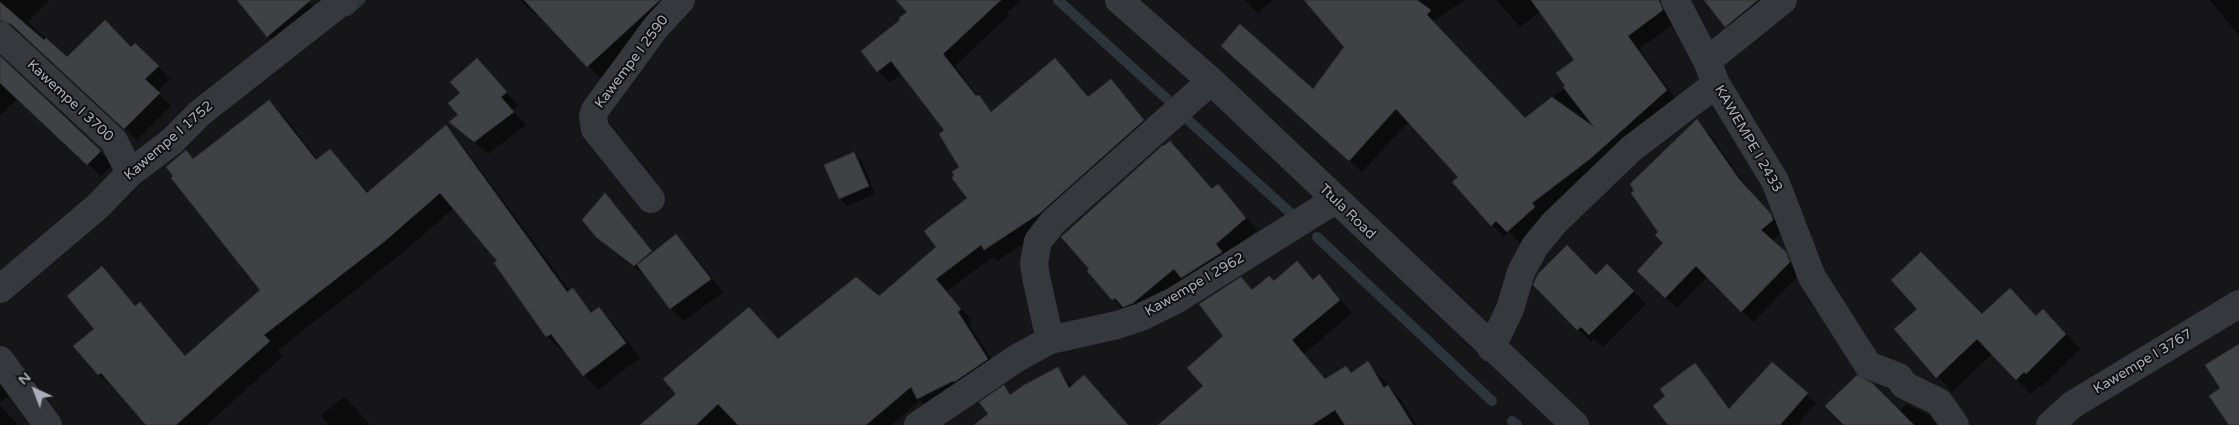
<!DOCTYPE html>
<html>
<head>
<meta charset="utf-8">
<style>
  body { margin:0 }
  #map { position:relative; width:2239px; height:425px; overflow:hidden; background:#161618; font-family:"Varela Round",sans-serif }
  canvas { display:block }
  .north { position:absolute; left:10px; top:365px; width:50px; height:50px; -webkit-text-stroke:4px #111113; paint-order:stroke; rotate:317deg; font-size:14px; font-weight:700; line-height:20px; text-align:center; color:#a8adb8 }
  .north::after { content:''; display:block; margin:auto; width:18px; height:22px; background:#a8adb8; clip-path:polygon(50% 0,100% 100%,50% 72%,0 100%) }
</style>
</head>
<body>
<div id="map">
<canvas width="2239" height="425"></canvas>
<div class="north">N</div>
</div>
<script>
const ctx = document.querySelector('canvas').getContext('2d');
ctx.lineJoin = 'round';
function fill(path, color) {
  ctx.fillStyle = color;
  ctx.fill(path, 'evenodd');
}
function shape(rows) {
  const path = new Path2D();
  for (const r of rows) {
    path.moveTo(r[0], r[1]);
    for (let i = 2; i < r.length; i += 2) path.lineTo(r[i], r[i + 1]);
  }
  return path;
}
function trace(path, color, width, dash) {
  ctx.strokeStyle = color;
  ctx.lineWidth = width;
  ctx.lineCap = dash ? 'butt' : 'round';
  ctx.setLineDash(dash || []);
  ctx.stroke(path);
}
function write(font, color, halo, rows, align = 'center') {
  ctx.font = font + ' "Varela Round",sans-serif';
  ctx.lineWidth = 4;
  ctx.setLineDash([]);
  ctx.textBaseline = 'middle';
  ctx.strokeStyle = halo;
  ctx.fillStyle = color;
  for (const [text, x, y, turn = 0] of rows) {
    ctx.save();
    ctx.translate(x, y);
    ctx.rotate((+turn || 0) * Math.PI / 180);
    ctx.textAlign = isNaN(turn) ? turn : align;
    if (halo) ctx.strokeText(text, 0, 0);
    ctx.fillText(text, 0, 0);
    ctx.restore();
  }
}
const shadow = shape([
  [0,0,50,0,28,22,67,59,131,48,135,44,170,79,157,92,171,106,137,140,24,35,16,32,0,38],
  [249,0,308,0,320,16,281,49,268,36],
  [520,0,683,0,602,80,538,12,535,15],
  [906,0,1021,0,1007,13,1009,15,955,66,978,97,993,112,1055,60,1089,98,1111,80,1155,133,1052,225,997,261,993,257,947,291,972,321,969,324,999,371,930,410,920,400,891,425,643,425,778,340,879,298,938,247,969,199,956,176,961,167,946,131,902,73,890,83,878,71,902,20,909,12],
  [1245,0,1273,0,1258,13],
  [1306,0,1465,0,1433,21,1525,119,1567,86,1576,60,1541,11,1520,27,1496,0,1678,0,1674,23,1639,49,1679,103,1520,243,1509,232,1504,237,1492,225,1459,177,1409,121,1362,172,1235,58,1313,91,1346,47],
  [1705,0,1788,0,1738,38],
  [2210,0,2239,0,2239,36,2236,32],
  [0,58,113,164,101,176,18,99,0,115],
  [477,60,518,105,512,110,526,125,488,154,451,122,460,115,462,93],
  [269,101,284,116,318,160,330,150,369,193,446,127,460,142,570,291,573,290,593,313,599,308,613,323,640,358,598,390,584,375,564,349,562,351,547,336,499,261,454,208,400,255,278,350,283,356,207,425,148,425,115,388,114,389,99,375,75,346,96,329,102,268,137,307,140,304,155,319,186,357,262,290,186,152,194,160],
  [1697,121,1708,132,1750,191,1782,227,1783,231,1772,241,1796,264,1800,274,1753,322,1708,276,1677,308,1638,271,1665,244,1660,232],
  [1170,143,1213,190,1218,185,1229,197,1257,230,1226,256,1233,264,1124,311,1089,271,1164,147],
  [854,153,861,160,875,194,847,206,840,199],
  [605,194,655,253,676,236,689,249,723,292,684,321,671,309,646,276,609,248,597,236],
  [1297,263,1314,281,1319,276,1352,313,1304,354,1326,380,1346,367,1352,373,1368,363,1401,400,1417,425,1160,425,1205,386,1225,336,1241,279,1253,291,1274,282],
  [1607,266,1646,304,1603,347,1594,339,1591,342,1535,285,1596,277],
  [2010,289,2037,317,2058,325,2080,349,2041,388,2040,386,2031,394,1992,354,1952,392,1896,329,1982,316],
  [1772,364,1816,403,1797,425,1670,425,1667,396,1695,365,1730,409],
  [1058,369,1073,386,1084,377,1128,425,997,425,1004,387,1012,395],
  [0,383,9,396,0,402],
  [344,397,356,409,370,425,326,425,328,424,321,415],
  [1906,404,1928,415,1937,425,1846,425,1899,412],
  [0,405,18,425,0,425]
]);
const stream = shape([
  [1058,0,1167,99],
  [348,11,360,0],
  [1188,120,1296,218],
  [1317,237,1492,401],
  [1512,421,1517,425]
]);
const building = shape([
  [237,0,311,0,267,37,237,0],
  [524,0,660,0,587,67,524,0],
  [896,0,1001,0,943,54,976,96,979,95,991,112,1055,58,1088,97,1111,79,1144,120,1040,213,984,250,981,245,936,279,961,309,958,312,988,359,954,382,953,381,917,399,911,387,866,425,738,425,718,404,696,425,640,425,676,394,663,379,749,307,778,339,856,277,879,296,936,247,924,231,967,198,952,178,954,175,952,172,959,167,939,134,944,130,891,61,877,72,861,51,900,20,899,18,907,12,896,0],
  [1304,0,1417,0,1431,10,1427,15,1525,118,1552,97,1594,127,1563,87,1565,86,1556,73,1574,60,1531,0,1659,0,1663,10,1628,36,1667,90,1590,159,1532,203,1535,207,1507,232,1496,221,1491,226,1452,182,1458,177,1396,109,1349,161,1221,46,1240,24,1313,89,1344,47,1304,0],
  [1704,0,1758,0,1725,27,1704,0],
  [0,2,44,40,46,38,67,57,105,20,131,47,135,43,159,66,145,79,160,93,124,129,11,24,0,20,0,2],
  [0,56,101,151,87,165,0,83,0,56],
  [477,58,507,92,501,97,514,112,474,142,449,122,458,115,448,103,460,93,450,82,477,58],
  [269,100,316,160,330,149,367,193,446,125,567,292,573,288,591,313,599,307,626,343,583,376,551,334,546,337,494,263,497,261,440,193,385,241,264,335,270,341,176,425,146,425,101,373,98,375,73,346,94,329,67,296,102,266,135,306,140,302,185,356,260,290,171,178,173,176,166,167,186,150,193,159,269,100],
  [1697,119,1739,179,1771,214,1773,220,1761,230,1786,252,1790,262,1741,312,1696,266,1665,298,1637,271,1663,243,1655,235,1658,232,1631,193,1634,191,1630,184,1697,119],
  [1170,141,1212,189,1218,184,1246,218,1216,244,1222,252,1181,278,1174,269,1133,303,1123,307,1115,298,1112,300,1087,271,1089,269,1061,237,1163,145,1164,146,1170,141],
  [854,152,869,186,839,199,824,165,854,152],
  [605,193,652,251,634,266,596,237,582,220,605,193],
  [676,234,711,279,670,309,637,265,676,234],
  [1567,245,1596,275,1607,264,1634,291,1589,335,1581,327,1577,330,1533,285,1538,274,1567,245],
  [1921,252,1982,314,2010,288,2036,316,2043,309,2066,334,2026,374,2024,372,2016,380,1977,339,1936,378,1894,329,1917,309,1891,280,1921,252],
  [1297,261,1313,280,1319,274,1340,300,1292,340,1325,379,1346,366,1351,373,1368,361,1384,388,1388,385,1413,425,1345,425,1335,410,1312,425,1158,425,1203,386,1187,368,1223,336,1199,304,1241,277,1252,290,1269,276,1274,281,1297,261],
  [2239,344,2239,425,2229,425,2209,396,2220,388,2205,365,2239,344],
  [1772,362,1808,393,1780,425,1668,425,1653,406,1665,396,1660,389,1695,363,1729,409,1772,362],
  [1058,367,1069,388,1084,375,1128,425,974,425,988,414,979,402,1004,385,1010,395,1024,385,1058,367],
  [1857,375,1872,383,1914,425,1844,425,1825,406,1857,375]
]);
const minor = shape([
  [1119,0,1211,81,1575,425],
  [1675,0,1707,61,1716,84,1775,181,1812,277,1868,365,1899,377,1904,385,1939,402,1955,425],
  [0,35,114,141,130,173],
  [1707,61,1783,0],
  [651,199,595,129,593,116,595,110,656,27,681,0],
  [0,289,98,206,130,173,171,142,200,113,344,0],
  [1050,340,1036,277,1034,263,1038,241,1053,222,1211,81],
  [1491,348,1510,309,1521,272,1535,246,1554,223,1631,149,1716,84],
  [0,360,48,425],
  [918,425,1017,358,1050,340,1117,325,1141,317,1174,301,1335,200],
  [2050,425,2072,405,2239,304]
]);
const streetNames = [
  ["Kawempe I 2590",632,62,-53],
  ["Kawempe I 3700",70,101,43],
  ["KAWEMPE I 2433",1748,139,60],
  ["Kawempe I 1752",169,141,-41],
  ["Ttula Road",1347,212,44],
  ["Kawempe I 2962",1195,285,-30],
  ["Kawempe I 3767",2143,362,-31]
];
fill(shadow, '#0007');
trace(stream, '#2c353c', 10);
fill(building, '#404145');
trace(building, '#303034', 1);
trace(minor, '#37383d', 28);
write('14px', '#a8adb8', '#111113', streetNames);
</script>
</body>
</html>
